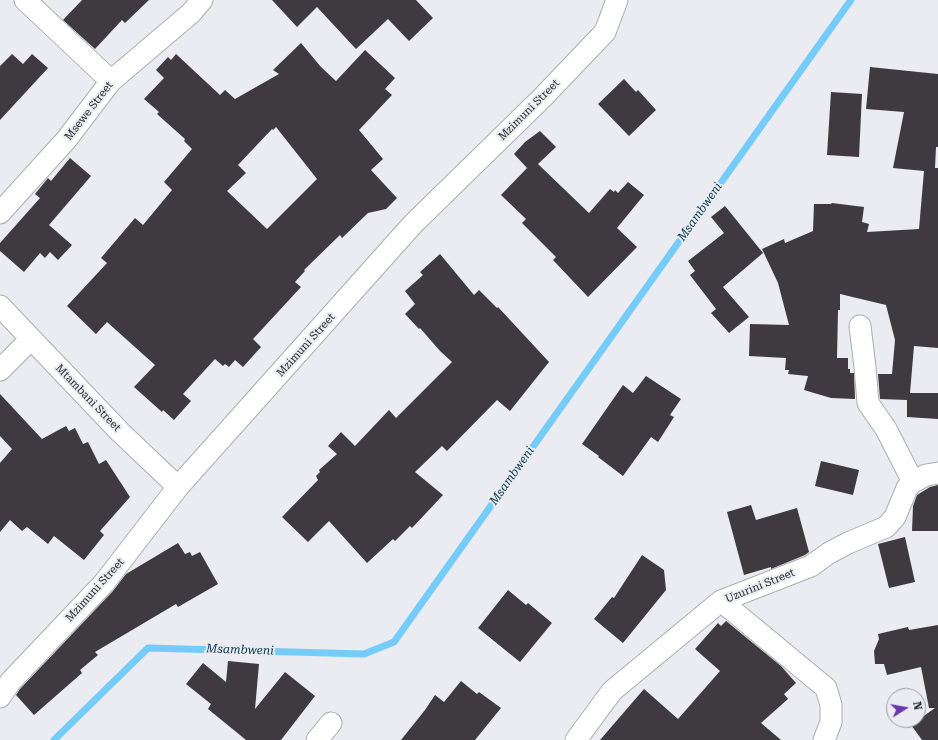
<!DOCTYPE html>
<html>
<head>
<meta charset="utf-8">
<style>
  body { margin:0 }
  #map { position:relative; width:938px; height:740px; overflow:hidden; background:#eaecf2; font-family:"Roboto Serif",serif }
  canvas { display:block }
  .north { position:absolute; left:886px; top:688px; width:40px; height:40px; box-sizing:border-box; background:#eaecf2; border:1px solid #9d9ea3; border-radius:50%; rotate:79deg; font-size:11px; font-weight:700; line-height:16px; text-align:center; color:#29292c }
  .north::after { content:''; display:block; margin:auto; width:14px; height:18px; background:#6936ad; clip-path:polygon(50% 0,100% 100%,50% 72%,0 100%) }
</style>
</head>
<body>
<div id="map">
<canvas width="938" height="740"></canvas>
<div class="north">N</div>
</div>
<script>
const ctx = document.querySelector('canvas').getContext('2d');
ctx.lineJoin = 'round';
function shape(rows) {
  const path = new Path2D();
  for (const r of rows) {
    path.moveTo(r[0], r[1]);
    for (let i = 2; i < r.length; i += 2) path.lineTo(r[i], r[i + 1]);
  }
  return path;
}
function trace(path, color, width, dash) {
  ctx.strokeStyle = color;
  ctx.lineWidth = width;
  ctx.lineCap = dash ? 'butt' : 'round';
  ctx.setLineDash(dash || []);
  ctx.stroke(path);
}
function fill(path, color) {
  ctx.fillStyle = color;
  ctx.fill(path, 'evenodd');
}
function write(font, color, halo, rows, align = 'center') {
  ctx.font = font + ' "Roboto Serif",serif';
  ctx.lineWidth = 4;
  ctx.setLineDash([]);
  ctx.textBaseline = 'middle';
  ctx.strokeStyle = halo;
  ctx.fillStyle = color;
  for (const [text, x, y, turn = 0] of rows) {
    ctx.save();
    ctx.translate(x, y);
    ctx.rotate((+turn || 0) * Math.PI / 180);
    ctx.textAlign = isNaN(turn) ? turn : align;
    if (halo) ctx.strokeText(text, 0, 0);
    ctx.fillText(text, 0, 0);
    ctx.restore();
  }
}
const stream = shape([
  [54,740,148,648,364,654,394,642,851,0]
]);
const building = shape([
  [82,0,149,0,125,23,122,20,95,49,63,20],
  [272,0,416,0,433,18,409,41,388,19,356,49,317,7,297,27],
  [301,43,321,67,336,81,365,50,395,78,385,89,392,95,359,130,383,159,371,170,397,198,386,209,368,213,342,238,340,235,304,270,305,271,295,282,301,287,253,339,261,347,243,367,235,360,229,367,225,364,223,366,215,359,183,394,191,401,174,420,163,410,162,412,134,387,155,365,107,322,96,334,67,306,107,263,101,258,135,218,143,225,172,190,164,182,192,149,184,141,185,139,157,114,159,112,144,99,164,78,156,70,168,57,171,60,176,54,220,95,225,90,235,99,279,74,273,70],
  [276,127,317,179,267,229,227,191,246,173,238,165,272,129,273,130],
  [12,54,23,64,32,54,48,68,0,120,0,66],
  [870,67,938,74,938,147,936,147,935,168,938,168,938,348,914,346,910,393,938,393,938,419,907,417,907,400,880,399,878,374,892,374,895,340,886,305,840,294,840,310,838,310,837,358,848,358,848,369,850,369,850,373,854,373,855,399,831,398,804,390,808,376,788,374,789,370,785,370,786,358,749,356,750,324,789,325,778,283,762,249,784,239,785,243,813,231,814,204,831,204,832,203,864,207,862,222,869,224,867,232,919,229,924,171,893,168,904,112,866,109],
  [624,79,636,92,638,90,656,110,629,136,598,104],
  [831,92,862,94,859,157,827,155],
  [540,131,556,147,538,164,589,213,610,189,614,192,615,190,618,193,628,182,644,195,617,228,637,247,588,297,553,260,556,257,522,223,526,219,501,195,527,168,514,154,525,142],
  [70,158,91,176,49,225,72,245,58,260,50,252,45,258,40,253,24,272,0,251,0,243,40,198,35,194,48,178,51,181],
  [725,206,763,253,723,287,749,317,729,333,711,313,716,309,690,275,695,271,688,261,724,233,711,217],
  [440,254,474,295,479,290,497,308,498,307,549,362,510,411,497,400,447,451,442,446,415,472,443,495,412,528,410,526,395,541,393,539,367,563,329,521,308,542,282,517,318,480,316,476,320,472,319,470,337,454,328,446,341,432,355,446,389,410,396,418,452,362,440,351,420,328,419,329,405,314,415,304,405,291,423,275,420,272],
  [646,376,681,399,670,415,674,417,658,442,651,437,623,476,598,457,599,456,582,444,623,385,633,393],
  [0,394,42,439,66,426,69,431,75,428,83,444,88,442,99,464,106,460,130,497,100,531,104,535,84,560,54,536,48,544,27,527,22,531,10,520,0,532,0,463,12,449,0,436],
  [821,461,859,470,853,495,815,486],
  [938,485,938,531,912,531,913,506,917,495,930,487],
  [751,505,756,520,797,508,809,552,805,555,771,569,771,567,744,575,727,512],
  [905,537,915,582,889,588,878,544],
  [178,543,185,554,190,552,192,556,200,552,218,584,178,607,176,604,95,652,98,655,80,670,82,673,34,715,16,695,20,689,113,591,126,574],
  [642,555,664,570,666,590,623,643,594,619,612,597,614,598],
  [508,590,526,605,528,603,552,623,520,662,478,628],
  [726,621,781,666,796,683,784,694,788,699,761,723,781,740,600,740,644,689,678,719,720,671,695,649,718,623,721,626],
  [938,625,938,740,922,740,911,725,935,708,929,708,921,667,887,675,884,664,875,664,874,651,879,639,878,634,908,627,909,630],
  [228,661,259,664,255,709,285,672,315,696,281,740,246,740,208,709,211,704,186,684,203,663,226,682],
  [461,681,477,694,479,692,501,708,475,740,401,740,425,710,435,695,444,702]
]);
const street = shape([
  [25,0,111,81],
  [0,213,66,140,111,81,191,13,202,0],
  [0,306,120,432,178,487],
  [860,326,865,367,868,403,886,429,913,482],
  [0,370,31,339],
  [721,601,826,688,831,705,831,722,824,740],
  [0,697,11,681,104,583,178,487,413,224,542,98,605,32,617,0],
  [317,740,331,723],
  [576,740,612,691,716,605,721,601,811,566,829,553,848,543,886,527,895,517,907,488,913,482,926,475,938,473]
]);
const streetNames = [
  ["Mzimuni Street",529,110,-45],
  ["Msewe Street",89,111,-52],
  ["Mzimuni Street",306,345,-48],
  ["Mtambani Street",88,398,46],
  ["Uzurini Street",760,586,-22],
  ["Mzimuni Street",95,590,-48]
];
const waterNames = [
  ["Msambweni",700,212,-55],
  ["Msambweni",512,476,-55],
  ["Msambweni",240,650,2]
];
trace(stream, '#76ccf8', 7);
fill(building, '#3f3a3f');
trace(street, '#acadb3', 23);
trace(street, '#fff', 21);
write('11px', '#29292c', '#eaecf2', streetNames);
write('italic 12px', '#003449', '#eaecf2', waterNames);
</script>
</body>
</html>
